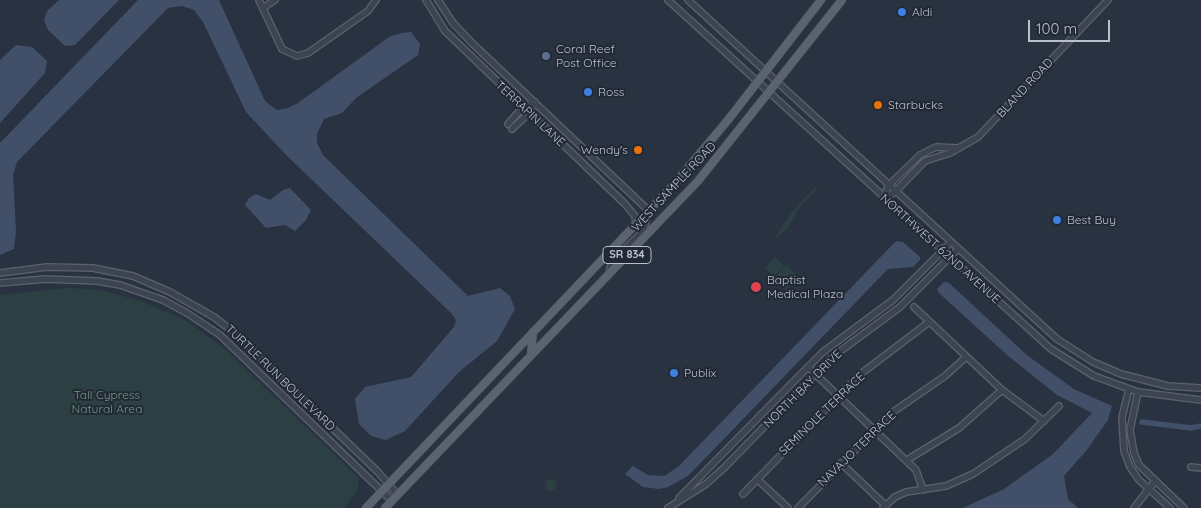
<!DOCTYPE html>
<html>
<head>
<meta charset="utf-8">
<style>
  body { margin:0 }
  #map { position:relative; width:1201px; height:508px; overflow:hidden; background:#293241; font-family:Quicksand,sans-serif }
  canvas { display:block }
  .scale { position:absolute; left:1028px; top:20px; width:82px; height:22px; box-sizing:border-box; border:2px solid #bac0cb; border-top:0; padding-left:6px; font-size:15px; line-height:18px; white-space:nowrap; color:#bac0cb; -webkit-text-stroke:4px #222936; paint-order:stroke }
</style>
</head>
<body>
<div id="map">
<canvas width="1201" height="508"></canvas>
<div class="scale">100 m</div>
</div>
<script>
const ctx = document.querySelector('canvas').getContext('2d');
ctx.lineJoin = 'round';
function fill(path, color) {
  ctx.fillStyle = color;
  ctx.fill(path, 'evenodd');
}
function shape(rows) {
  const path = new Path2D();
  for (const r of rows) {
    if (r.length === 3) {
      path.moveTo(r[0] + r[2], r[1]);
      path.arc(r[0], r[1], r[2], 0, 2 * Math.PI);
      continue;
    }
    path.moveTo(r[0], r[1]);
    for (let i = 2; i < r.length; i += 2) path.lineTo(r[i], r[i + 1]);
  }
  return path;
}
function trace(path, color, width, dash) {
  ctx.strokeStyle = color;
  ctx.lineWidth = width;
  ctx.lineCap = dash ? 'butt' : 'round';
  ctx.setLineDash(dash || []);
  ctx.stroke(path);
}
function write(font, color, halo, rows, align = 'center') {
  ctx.font = font + ' Quicksand,sans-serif';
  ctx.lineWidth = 4;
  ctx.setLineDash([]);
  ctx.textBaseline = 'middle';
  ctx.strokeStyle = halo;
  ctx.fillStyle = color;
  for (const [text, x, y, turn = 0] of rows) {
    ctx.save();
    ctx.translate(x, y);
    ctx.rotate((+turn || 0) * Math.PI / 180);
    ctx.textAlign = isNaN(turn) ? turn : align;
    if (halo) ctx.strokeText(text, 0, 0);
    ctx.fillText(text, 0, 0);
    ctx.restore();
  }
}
const green = shape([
  [815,187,817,189,800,207,787,229,774,239,790,214],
  [775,257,784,266,774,276,765,268],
  [786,265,799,277,786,290,774,278],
  [68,288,100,290,141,301,185,320,226,350,358,477,358,489,344,508,0,508,0,295],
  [551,485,6]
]);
const water = shape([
  [59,0,119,0,75,45,65,46,48,30,44,20,47,11],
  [138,0,219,0,265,101,277,110,288,108,298,103,389,37,401,33,411,32,420,44,418,55,356,98,342,113,324,119,317,134,317,143,323,155,468,296,500,288,510,296,515,309,497,341,459,372,405,431,386,440,371,436,359,424,355,399,365,387,411,377,454,327,456,320,451,313,285,154,246,112,203,22,194,10,182,6,168,8,17,162,13,175,16,231,14,249,0,255,0,143],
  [16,45,32,47,47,61,45,73,0,123,0,60],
  [290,188,311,210,306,220,295,231,285,225,266,228,245,205,249,198,256,194,270,200,283,190],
  [896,241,903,242,920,257,920,260,913,267,888,269,688,476,668,487,659,489,643,487,625,474,633,466,648,475,664,476,678,467],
  [944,282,949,283,1028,356,1074,389,1112,406,1108,420,1086,451,1064,476,1068,499,1078,508,963,508,1004,489,1053,454,1092,413,1057,395,1007,355,939,293,937,289]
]);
const canal = shape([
  [1142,422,1191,428,1201,426]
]);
const minor = shape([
  [259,0,282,49,297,56,308,53,368,11,376,0],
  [426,0,445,31,625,204,635,216,636,225],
  [438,0,453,23,473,44,649,211,643,231,612,262,609,273],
  [668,0,1051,349,1094,376,1138,392,1201,400],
  [688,0,1057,339,1093,362,1121,374,1168,386,1201,388],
  [263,8,275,0],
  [508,124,523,107,535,102],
  [512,129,529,113,535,102],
  [884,198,895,192,925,161,950,153,978,137,1108,0],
  [884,198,888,186,920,155,936,147,959,148],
  [0,273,47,267,93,268,133,276,170,292,214,317,232,331,378,472,397,494],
  [0,283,45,279,97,281,120,285,163,300,187,313,220,335,392,501],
  [914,307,1002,390,1044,421],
  [808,367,916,470,923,490],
  [1129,389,1122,417,1124,451,1130,467,1139,480,1170,508],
  [1138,392,1130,430,1134,453,1139,465,1184,508],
  [907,460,959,428,1002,390],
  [841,463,885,505],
  [1191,467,1201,468],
  [757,479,788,508],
  [743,494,858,376,929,322],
  [679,498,808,367,823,352,893,300,950,243],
  [668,508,706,484,725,467,831,358,900,307,958,249],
  [798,508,893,412,945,376,966,357],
  [883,508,895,497,906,492,946,486,973,474,1025,439,1059,406],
  [1134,508,1155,481]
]);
const major = shape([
  [531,355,533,332],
  [366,508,676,182,728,120,821,0],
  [385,508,698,181,842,0]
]);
const markers = [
  [902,12,5,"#3f7fe0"],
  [546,56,5,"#5c6f8a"],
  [588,92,5,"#3f7fe0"],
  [878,105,5,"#e8710a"],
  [638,150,5,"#e8710a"],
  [1057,220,5,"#3f7fe0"],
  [756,287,6,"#e0444e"],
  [674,373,5,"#3f7fe0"]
];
const shields = [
  [627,255,48]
];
const shieldNames = [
  ["SR 834",627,255]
];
const poiNames = [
  ["Aldi",912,12],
  ["Coral Reef",556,49],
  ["Post Office",556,63],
  ["Ross",598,92],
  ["Starbucks",888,105],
  ["Wendy's",628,150,"right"],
  ["Best Buy",1067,220],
  ["Baptist",767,280],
  ["Medical Plaza",767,294],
  ["Publix",684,373]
];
const streetNames = [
  ["BLAND ROAD",1025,88,-47],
  ["TERRAPIN LANE",530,114,43],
  ["WEST SAMPLE ROAD",674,187,-47],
  ["NORTHWEST 62ND AVENUE",940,249,42],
  ["TURTLE RUN BOULEVARD",280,378,44],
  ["NORTH BAY DRIVE",803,389,-45],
  ["SEMINOLE TERRACE",822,414,-44],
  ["NAVAJO TERRACE",857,449,-44]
];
const parkNames = [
  ["Tall Cypress",107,395],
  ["Natural Area",107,409]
];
fill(green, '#2c4043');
fill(water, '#414f68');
trace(canal, '#414f68', 5.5);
trace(minor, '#5b626e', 8);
trace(major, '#474d5a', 9);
trace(minor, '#3d4451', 5.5);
trace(major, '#5c6370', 8);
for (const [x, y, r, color] of markers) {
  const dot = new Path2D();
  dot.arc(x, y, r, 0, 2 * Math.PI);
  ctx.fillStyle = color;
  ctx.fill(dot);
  trace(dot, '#222936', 2);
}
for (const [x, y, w] of shields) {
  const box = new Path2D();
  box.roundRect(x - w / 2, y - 8.5, w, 17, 4);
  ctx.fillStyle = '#222936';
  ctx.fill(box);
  trace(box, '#bac0cb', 1);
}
write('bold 11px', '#bac0cb', null, shieldNames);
write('12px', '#bac0cb', '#222936', poiNames, 'left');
write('12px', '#bac0cb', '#222936', streetNames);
write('12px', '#73997e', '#222936', parkNames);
</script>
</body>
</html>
